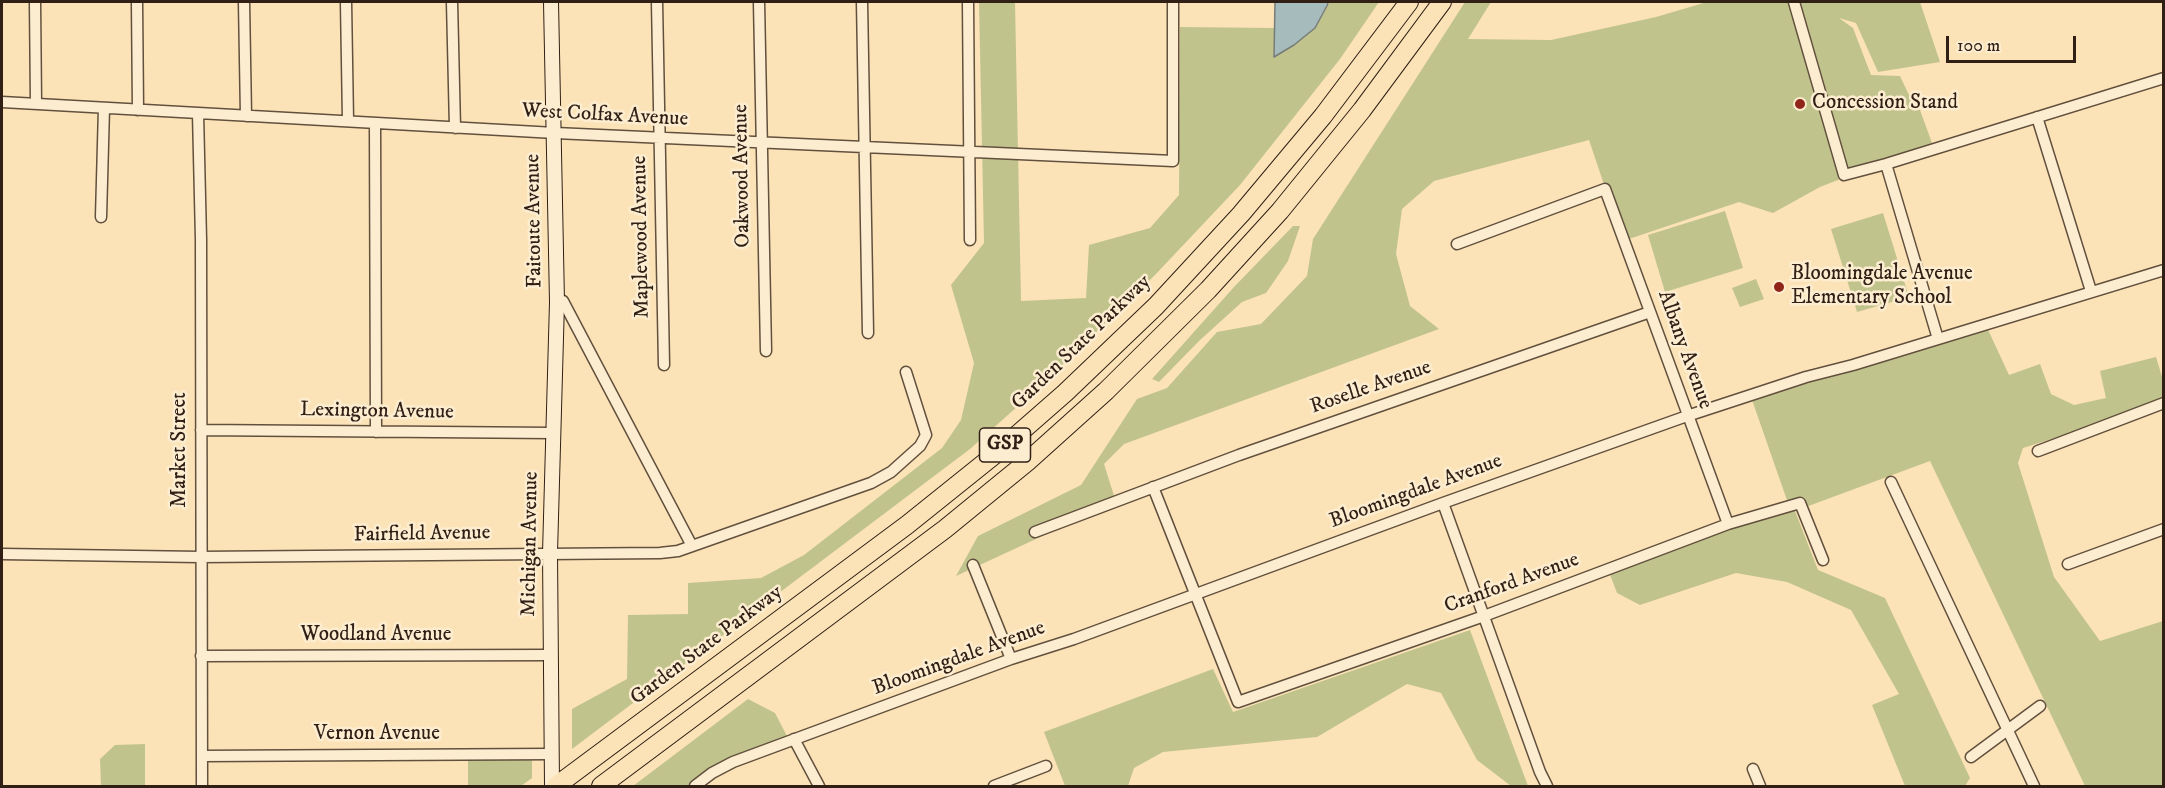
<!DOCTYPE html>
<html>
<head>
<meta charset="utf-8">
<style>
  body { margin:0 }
  #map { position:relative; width:2165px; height:788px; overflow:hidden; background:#fce3b7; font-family:"IM FELL DW Pica",serif }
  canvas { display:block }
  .frame { position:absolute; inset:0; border:3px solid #2f1f15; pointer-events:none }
  .scale { position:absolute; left:1946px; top:36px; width:130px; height:27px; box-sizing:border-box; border:3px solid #2f1f15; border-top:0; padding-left:8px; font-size:18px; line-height:21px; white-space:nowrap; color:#2f1f15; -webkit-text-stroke:4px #fdedd0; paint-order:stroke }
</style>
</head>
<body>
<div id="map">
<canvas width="2165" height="788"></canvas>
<div class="frame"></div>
<div class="scale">100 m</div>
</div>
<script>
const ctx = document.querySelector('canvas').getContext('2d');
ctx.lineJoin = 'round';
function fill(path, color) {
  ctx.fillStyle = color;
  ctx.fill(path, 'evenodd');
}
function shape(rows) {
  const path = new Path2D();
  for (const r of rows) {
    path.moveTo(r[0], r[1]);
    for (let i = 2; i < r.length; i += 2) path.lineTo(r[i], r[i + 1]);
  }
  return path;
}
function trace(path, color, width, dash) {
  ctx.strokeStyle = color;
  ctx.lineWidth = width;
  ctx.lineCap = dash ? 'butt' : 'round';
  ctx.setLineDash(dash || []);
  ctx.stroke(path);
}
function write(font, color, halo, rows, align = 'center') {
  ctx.font = font + ' "IM FELL DW Pica",serif';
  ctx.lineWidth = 5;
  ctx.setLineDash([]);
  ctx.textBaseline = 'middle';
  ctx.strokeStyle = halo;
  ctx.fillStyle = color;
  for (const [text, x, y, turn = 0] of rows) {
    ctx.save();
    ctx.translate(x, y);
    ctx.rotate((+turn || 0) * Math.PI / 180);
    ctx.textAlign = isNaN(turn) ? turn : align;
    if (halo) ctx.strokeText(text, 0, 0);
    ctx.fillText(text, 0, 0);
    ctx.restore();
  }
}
const green = shape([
  [979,2,1015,2,1021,301,1086,298,1089,245,1150,228,1179,195,1180,27,1276,28,1275,57,1315,28,1330,2,1379,2,1340,59,1240,185,1155,275,1048,379,970,449,572,749,572,709,627,679,628,615,688,614,688,583,761,578,804,555,942,448,961,420,974,363,951,285,984,243],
  [1465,2,1491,2,1468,39,1551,40,1656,17,1707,2,1920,2,1940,62,1878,72,1856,23,1839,18,1853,28,1871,75,1900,76,1908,93,1920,110,1932,143,1820,187,1773,213,1739,202,1623,241,1589,140,1434,181,1402,209,1396,254,1410,306,1439,329,1124,444,1104,464,1116,502,956,576,978,536,1081,485,1137,399,1167,388,1217,332,1261,324,1307,276,1313,239],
  [1725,211,1743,268,1665,292,1648,235],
  [1883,213,1909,297,1857,312,1831,229],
  [1293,226,1300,226,1288,261,1266,293,1242,302,1199,341,1159,382,1152,379,1234,287],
  [1756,279,1764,299,1740,307,1732,288],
  [1984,321,2009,375,2040,364,2051,394,2074,405,2106,398,2100,371,2156,357,2163,380,2163,404,2023,448,2018,463,2054,577,2100,641,2163,621,2163,786,2085,786,1930,461,1795,511,1818,570,1885,598,1970,778,1965,786,1905,786,1872,705,1899,694,1851,610,1787,582,1736,573,1640,605,1617,593,1609,572,1789,506,1751,397],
  [1470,630,1528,786,1511,786,1477,760,1441,693,1407,684,1317,737,1163,752,1134,768,1128,786,1065,786,1044,732,1213,669,1233,712],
  [748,699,775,713,789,740,711,768,696,786,633,786],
  [145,744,145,786,101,786,100,759,115,745],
  [532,751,532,778,521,786,468,786,468,754]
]);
const water = shape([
  [1275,2,1327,2,1328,4,1315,28,1294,45,1274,57,1275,2]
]);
const street = shape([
  [35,2,36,104],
  [137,2,138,110],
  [244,2,246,116],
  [346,2,348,121],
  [452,2,455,128],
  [657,2,664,365],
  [759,2,766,351],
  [862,2,868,333],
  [968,2,970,240],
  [1794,2,1844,175,1886,164,2164,78],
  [2,102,555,133,1173,161,1173,2],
  [198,113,201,240,202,786],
  [2037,117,2091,291],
  [375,123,376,432],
  [1886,164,1938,339],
  [101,217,104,108],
  [1457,244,1605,189,1728,524],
  [557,302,563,301,692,546],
  [201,430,553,433],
  [2038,451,2164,403],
  [1891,482,2034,786],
  [1153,487,1238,702,1484,616,1728,524,1800,503,1823,560],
  [1443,503,1540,772,1547,786],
  [1035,532,1239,455,1650,312],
  [2,554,200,557,660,553,678,551,871,483,891,472,920,446,926,435,906,372],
  [2068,564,2164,529],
  [973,565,1011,659],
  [201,656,551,655],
  [794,739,819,786],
  [202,756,551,754],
  [1971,757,2040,706],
  [1753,769,1760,786],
  [695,786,712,773,733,762,1011,659,1074,639,1443,503,1687,416,1806,377,1853,365,2164,270],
  [994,786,1046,766]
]);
const secondary = shape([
  [551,2,557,302,550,553,552,786]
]);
const highway = shape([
  [556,786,907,525,993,456,1065,393,1156,306,1241,214,1323,116,1409,2],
  [601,786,945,529,1027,462,1106,391,1208,290,1280,211,1362,110,1442,2]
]);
const markers = [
  [1800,104,6,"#8f2418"],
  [1779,287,6,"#8f2418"]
];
const shields = [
  [1005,445,51]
];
const shieldNames = [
  ["GSP",1005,445]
];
const poiNames = [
  ["Concession Stand",1812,104],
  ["Bloomingdale Avenue",1791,275],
  ["Elementary School",1791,299]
];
const streetNames = [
  ["West Colfax Avenue",605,116,3],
  ["Oakwood Avenue",743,176,-91],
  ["Faitoute Avenue",535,221,-91],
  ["Maplewood Avenue",642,237,-91],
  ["Garden State Parkway",1082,343,-44],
  ["Albany Avenue",1684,350,70],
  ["Roselle Avenue",1371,388,-19],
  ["Lexington Avenue",377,412,1],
  ["Market Street",181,450,-90],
  ["Bloomingdale Avenue",1416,492,-20],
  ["Fairfield Avenue",422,535,-1],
  ["Michigan Avenue",531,544,-89],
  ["Cranford Avenue",1512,584,-20],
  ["Woodland Avenue",376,636],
  ["Garden State Parkway",707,646,-37],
  ["Bloomingdale Avenue",959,659,-20],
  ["Vernon Avenue",377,735]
];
fill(green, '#c1c38d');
fill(water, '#a6bbbb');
trace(water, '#767d79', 1.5);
trace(street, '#62503e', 13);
trace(secondary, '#2f1f15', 16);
trace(highway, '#2f1f15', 20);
trace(street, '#fdedd0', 10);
trace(secondary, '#fdedd0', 14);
trace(highway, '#fce3b7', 18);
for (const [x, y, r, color] of markers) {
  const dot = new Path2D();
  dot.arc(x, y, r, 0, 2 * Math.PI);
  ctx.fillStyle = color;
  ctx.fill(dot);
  trace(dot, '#fdedd0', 2);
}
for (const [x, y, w] of shields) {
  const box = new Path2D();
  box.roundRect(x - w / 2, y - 17, w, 34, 4.5);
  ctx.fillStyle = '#fdedd0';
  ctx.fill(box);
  trace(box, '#2f1f15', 1.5);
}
write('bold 20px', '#2f1f15', null, shieldNames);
write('21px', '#2f1f15', '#fdedd0', poiNames, 'left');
write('21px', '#2f1f15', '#fdedd0', streetNames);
</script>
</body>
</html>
